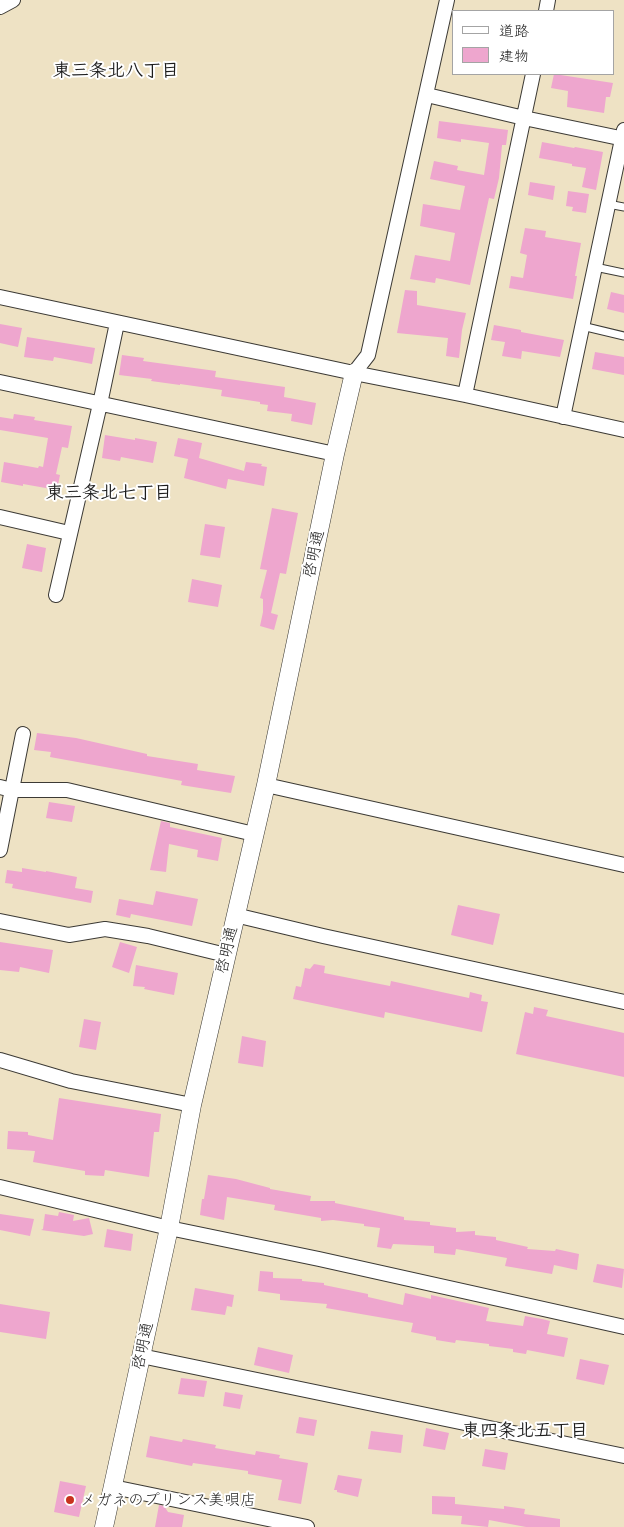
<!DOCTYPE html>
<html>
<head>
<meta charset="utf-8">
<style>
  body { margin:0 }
  #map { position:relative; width:624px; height:1527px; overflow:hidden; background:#eee2c4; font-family:Delius,"Klee One",sans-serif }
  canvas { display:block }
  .legend { position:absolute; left:452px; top:10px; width:162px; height:65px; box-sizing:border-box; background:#fff; border:1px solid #a4a4a4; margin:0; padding:6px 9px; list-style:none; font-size:15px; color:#1c1c1c }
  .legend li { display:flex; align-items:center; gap:10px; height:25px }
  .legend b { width:25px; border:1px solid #a4a4a4 }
</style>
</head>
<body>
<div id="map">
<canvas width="624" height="1527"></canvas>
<ul class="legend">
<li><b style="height:6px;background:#fff"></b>道路</li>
<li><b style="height:14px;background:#eea6ce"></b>建物</li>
</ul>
</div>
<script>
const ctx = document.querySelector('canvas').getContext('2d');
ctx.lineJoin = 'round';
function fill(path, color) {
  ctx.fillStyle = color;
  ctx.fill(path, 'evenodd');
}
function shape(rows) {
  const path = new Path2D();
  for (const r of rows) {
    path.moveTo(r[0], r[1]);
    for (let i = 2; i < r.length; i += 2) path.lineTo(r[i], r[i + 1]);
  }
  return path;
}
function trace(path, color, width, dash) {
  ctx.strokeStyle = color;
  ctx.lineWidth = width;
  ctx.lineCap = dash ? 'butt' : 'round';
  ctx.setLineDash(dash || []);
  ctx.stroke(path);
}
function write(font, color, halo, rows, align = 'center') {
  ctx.font = font + ' Delius,"Klee One",sans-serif';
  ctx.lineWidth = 4;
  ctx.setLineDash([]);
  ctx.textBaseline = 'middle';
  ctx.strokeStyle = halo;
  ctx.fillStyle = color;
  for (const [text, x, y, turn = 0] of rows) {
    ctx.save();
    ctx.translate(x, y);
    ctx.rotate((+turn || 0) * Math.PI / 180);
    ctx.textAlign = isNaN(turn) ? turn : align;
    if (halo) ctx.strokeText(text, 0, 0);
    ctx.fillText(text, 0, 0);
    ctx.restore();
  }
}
const building = shape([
  [554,74,613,83,610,97,606,97,604,113,567,107,568,91,551,88],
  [439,121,508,130,506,145,502,145,499,178,494,199,489,198,470,285,436,278,435,283,410,279,415,255,450,261,455,233,420,226,423,204,460,210,465,186,430,179,434,161,458,166,457,170,484,175,489,143,461,139,461,142,437,138],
  [542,142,574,148,575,147,603,152,596,190,582,187,586,168,572,166,572,164,539,158],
  [530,182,555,186,553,200,528,195],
  [568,191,589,194,586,213,572,211,573,207,566,206],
  [525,228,546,231,545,237,581,243,575,276,577,276,573,299,509,288,511,276,523,278,527,255,520,253],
  [405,290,417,291,417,305,466,313,462,330,459,358,446,356,448,338,397,333],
  [611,292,624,295,624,313,607,309],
  [0,324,22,328,18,347,0,343],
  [494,325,521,330,521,332,564,340,560,357,522,351,521,359,502,356,505,342,491,340],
  [27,337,95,348,92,364,54,357,53,361,24,357],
  [595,352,624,357,624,375,592,369],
  [122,355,144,358,143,361,216,371,215,377,285,387,284,397,316,403,312,425,291,421,292,414,267,411,268,405,260,404,260,402,221,396,222,390,180,384,180,385,151,381,152,379,119,375],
  [14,414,35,417,34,420,72,426,68,448,62,447,56,474,60,475,57,490,23,484,23,486,1,482,4,462,38,468,39,466,43,467,48,438,0,430,0,417,13,419],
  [105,435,135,440,135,438,157,442,153,463,121,457,120,461,102,458],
  [178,438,202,443,199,458,244,471,246,462,262,464,261,466,267,467,264,486,228,479,226,489,184,478,188,459,174,456],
  [272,508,298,513,286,574,280,573,271,613,278,615,274,630,260,626,263,612,263,599,260,598,267,570,260,569],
  [205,524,225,527,220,558,200,555],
  [27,544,46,548,42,572,22,568],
  [192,579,222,585,218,607,188,602],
  [37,733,76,738,147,754,147,756,198,764,197,770,235,776,231,793,181,785,182,781,50,757,51,752,34,750],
  [49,802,75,806,72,822,46,818],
  [161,821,170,823,170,827,222,838,218,861,197,857,198,850,169,844,166,872,150,870],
  [22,868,46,872,46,871,77,877,75,888,93,891,91,903,12,888,13,884,5,883,7,870,22,872],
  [156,891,198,899,192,926,131,914,130,918,116,915,119,899,153,905],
  [458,905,500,914,493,945,451,935],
  [0,942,53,950,49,973,20,967,19,972,0,970],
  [120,942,137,947,129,973,112,967],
  [314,964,325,966,324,973,390,986,391,981,469,998,470,992,482,995,481,1001,488,1002,482,1032,385,1012,384,1018,293,999,296,986,301,987,305,968,310,969],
  [136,965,178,973,174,995,144,989,145,987,133,986],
  [534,1007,548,1010,546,1016,624,1033,624,1077,516,1054,525,1012,533,1014],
  [84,1019,101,1022,96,1050,79,1047],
  [242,1036,266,1041,263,1067,238,1063],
  [59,1098,161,1114,159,1132,154,1132,149,1177,105,1170,104,1176,85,1175,85,1171,33,1162,35,1151,7,1149,8,1131,28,1132,28,1135,53,1140],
  [208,1175,236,1179,270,1188,270,1189,311,1196,310,1201,335,1201,335,1203,404,1217,404,1220,430,1222,430,1225,456,1228,456,1232,475,1231,475,1235,496,1237,496,1240,528,1247,527,1249,555,1251,556,1249,579,1254,577,1270,554,1265,552,1274,505,1266,507,1258,456,1249,455,1255,434,1253,434,1246,393,1244,391,1249,377,1247,380,1228,364,1226,364,1224,333,1220,321,1221,321,1218,274,1210,275,1205,227,1197,224,1220,200,1215,202,1199,204,1199],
  [59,1212,74,1215,73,1221,89,1218,93,1234,84,1236,41,1230,43,1229,45,1214,58,1216],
  [0,1214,34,1219,30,1236,0,1230],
  [107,1229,133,1234,131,1251,104,1247],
  [597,1264,624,1269,622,1288,593,1282],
  [260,1271,273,1272,273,1278,302,1279,302,1281,324,1283,324,1285,368,1294,368,1297,403,1305,405,1293,431,1299,431,1295,489,1308,486,1321,523,1326,525,1316,542,1319,550,1321,547,1334,568,1338,564,1357,527,1350,526,1354,513,1352,513,1349,489,1346,489,1344,456,1340,455,1343,436,1340,436,1337,411,1332,413,1323,326,1308,327,1304,280,1300,280,1294,258,1291],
  [195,1288,234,1295,232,1307,227,1306,225,1315,191,1310],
  [0,1304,50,1312,46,1339,0,1332],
  [258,1347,293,1355,289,1373,254,1365],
  [580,1359,609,1365,604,1385,576,1379],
  [181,1378,207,1381,204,1397,178,1394],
  [225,1392,243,1395,240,1409,223,1406],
  [299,1417,317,1420,314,1436,296,1433],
  [426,1428,449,1433,445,1450,423,1446],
  [371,1431,403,1435,401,1453,368,1449],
  [150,1436,182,1442,183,1439,216,1445,215,1448,255,1455,256,1451,280,1455,279,1458,308,1463,301,1504,278,1500,282,1480,248,1474,248,1471,193,1463,192,1466,146,1457],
  [485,1449,508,1453,505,1470,482,1466],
  [338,1475,362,1479,358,1497,337,1492,337,1490,334,1490],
  [60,1481,86,1486,79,1517,54,1512],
  [432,1496,455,1497,455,1504,504,1509,504,1506,525,1509,524,1514,560,1519,560,1527,526,1527,489,1520,488,1527,461,1524,462,1516,432,1514],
  [159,1505,164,1506,168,1512,184,1515,182,1527,155,1527]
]);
const service = shape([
  [608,204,624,207],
  [595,267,624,273],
  [582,326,624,336]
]);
const minor = shape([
  [0,7,13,0],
  [546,11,548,0],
  [427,95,524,118,624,139],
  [0,297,354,373,465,395,624,430],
  [354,373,368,355,447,0],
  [0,382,335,454],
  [465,395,533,74],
  [563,417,624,130],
  [0,517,69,533],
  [56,595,100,404,117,323],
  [266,785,624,865],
  [0,787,12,790,67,790,254,834],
  [0,850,23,734],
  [235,915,323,936,624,1002],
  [0,921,69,935,105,929,148,936,226,955],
  [0,1060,71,1081,192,1105],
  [0,1187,169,1228,319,1259,624,1327],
  [141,1356,624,1456],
  [113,1487,307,1527]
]);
const tertiary = shape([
  [104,1527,169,1228,192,1105,266,785,335,454,354,373]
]);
const markers = [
  [70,1500,5,"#c8321e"]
];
const streetNames = [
  ["啓明通",314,554,-78],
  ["啓明通",227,950,-77],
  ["啓明通",143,1346,-78]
];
const poiNames = [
  ["メガネのプリンス美唄店",80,1500]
];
const neighbourhoodNames = [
  ["東三条北八丁目",116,71],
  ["東三条北七丁目",109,493],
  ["東四条北五丁目",525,1431]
];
fill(building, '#eea6ce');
trace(service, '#3c3a35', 9);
trace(minor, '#3c3a35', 16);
trace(tertiary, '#3c3a35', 19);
trace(service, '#fff', 7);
trace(minor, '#fff', 14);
trace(tertiary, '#fff', 18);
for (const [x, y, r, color] of markers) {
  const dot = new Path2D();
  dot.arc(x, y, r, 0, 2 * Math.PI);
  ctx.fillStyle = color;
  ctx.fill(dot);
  trace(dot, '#fff', 2);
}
write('16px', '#1c1c1c', '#fff', streetNames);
write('16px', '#1c1c1c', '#fff', poiNames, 'left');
write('bold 18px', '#1c1c1c', '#fff', neighbourhoodNames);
</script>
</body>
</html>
